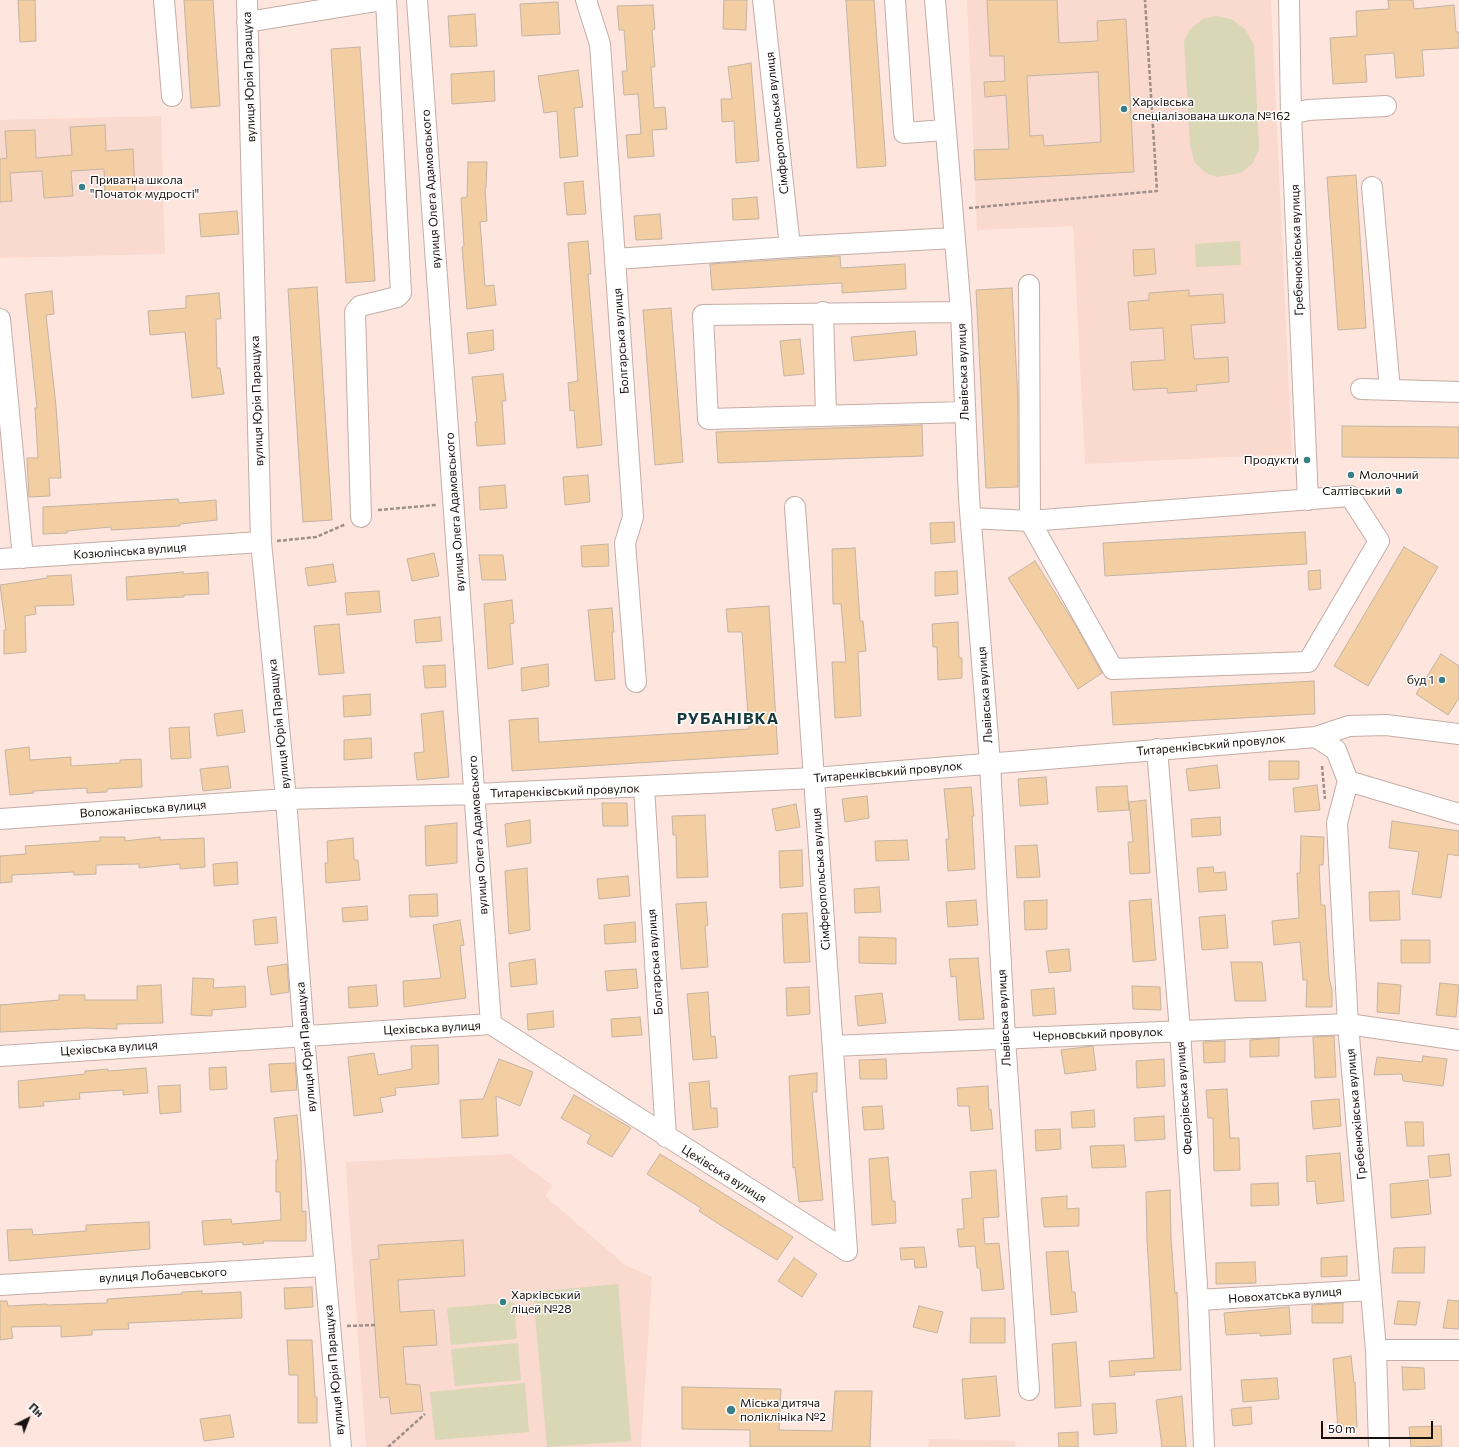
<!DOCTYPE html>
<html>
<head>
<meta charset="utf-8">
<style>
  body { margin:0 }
  #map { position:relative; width:1459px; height:1447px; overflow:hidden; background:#fee6de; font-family:Commissioner,sans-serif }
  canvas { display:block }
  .north { position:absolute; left:8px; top:1399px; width:40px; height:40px; -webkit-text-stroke:3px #fff; paint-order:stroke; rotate:42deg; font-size:11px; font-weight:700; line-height:16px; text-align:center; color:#18100e }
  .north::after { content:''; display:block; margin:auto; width:14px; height:18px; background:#18100e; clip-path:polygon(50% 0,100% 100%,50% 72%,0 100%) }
  .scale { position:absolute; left:1321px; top:1421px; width:112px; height:18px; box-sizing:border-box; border:2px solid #18100e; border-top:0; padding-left:5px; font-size:12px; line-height:14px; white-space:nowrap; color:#18100e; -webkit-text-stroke:3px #fff; paint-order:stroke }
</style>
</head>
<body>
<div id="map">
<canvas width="1459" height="1447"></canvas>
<div class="north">Пн</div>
<div class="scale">50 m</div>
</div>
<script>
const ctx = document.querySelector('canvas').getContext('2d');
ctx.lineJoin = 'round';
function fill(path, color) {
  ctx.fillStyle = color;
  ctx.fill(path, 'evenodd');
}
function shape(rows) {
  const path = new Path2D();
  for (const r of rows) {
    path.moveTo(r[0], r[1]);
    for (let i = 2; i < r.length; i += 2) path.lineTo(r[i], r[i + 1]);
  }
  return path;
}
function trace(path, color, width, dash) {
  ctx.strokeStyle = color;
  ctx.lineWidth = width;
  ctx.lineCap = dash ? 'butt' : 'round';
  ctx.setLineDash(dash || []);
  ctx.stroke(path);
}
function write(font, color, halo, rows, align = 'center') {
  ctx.font = font + ' Commissioner,sans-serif';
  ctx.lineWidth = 3;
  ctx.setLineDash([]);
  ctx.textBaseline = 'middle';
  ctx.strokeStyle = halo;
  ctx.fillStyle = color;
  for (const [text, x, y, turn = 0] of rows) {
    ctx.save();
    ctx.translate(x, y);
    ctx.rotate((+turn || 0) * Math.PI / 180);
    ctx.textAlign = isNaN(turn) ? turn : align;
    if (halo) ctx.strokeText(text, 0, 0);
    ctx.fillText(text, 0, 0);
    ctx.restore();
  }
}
const built = shape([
  [967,0,1271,0,1292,454,1085,464,1073,226,977,230],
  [161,116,165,254,0,258,0,120],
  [510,1154,553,1186,545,1196,625,1265,652,1277,641,1447,366,1447,347,1186,346,1162],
  [929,1439,1015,1441,1016,1447,928,1447]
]);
const green = shape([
  [1216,16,1231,19,1245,29,1254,45,1259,149,1253,163,1241,173,1217,177,1206,173,1195,163,1190,146,1184,41,1190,29,1203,19],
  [1240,241,1241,265,1196,267,1195,244],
  [618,1284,631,1441,547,1447,533,1292],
  [514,1302,517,1339,451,1345,447,1308],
  [518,1343,521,1380,455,1386,451,1349],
  [525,1383,529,1432,435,1440,430,1392]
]);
const building = shape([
  [18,0,35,0,36,41,20,42,18,0],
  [184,0,213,0,220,106,191,108,184,0],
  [724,0,747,0,746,30,723,29,724,0],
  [846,0,874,0,886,166,857,168,846,0],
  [987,0,1057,0,1059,43,1098,41,1097,21,1126,19,1134,172,975,180,974,150,1009,149,1006,95,985,97,984,82,1005,81,1004,56,990,56,987,0],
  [1098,72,1101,142,1044,146,1043,135,1030,136,1027,76,1098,72],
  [1388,0,1413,0,1414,9,1454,5,1456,32,1459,32,1459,48,1422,50,1424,76,1396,78,1394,53,1365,55,1367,82,1333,84,1330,38,1357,36,1356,11,1389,9,1388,0],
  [558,2,560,34,522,36,520,4,558,2],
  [653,5,655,29,652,30,655,67,651,67,654,108,665,107,667,129,652,130,654,156,628,158,626,135,641,134,638,94,624,95,622,71,627,71,624,30,619,30,617,6,653,5],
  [475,14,477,46,450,47,448,16,475,14],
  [360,47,375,281,346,283,331,49,360,47],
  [751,63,759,161,736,163,734,121,722,122,721,99,732,99,728,67,751,63],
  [578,70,583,107,574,108,578,156,560,158,557,111,544,113,538,76,578,70],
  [494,71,495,101,452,104,451,74,494,71],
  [105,125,106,151,133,149,135,194,105,196,104,169,71,171,73,196,44,198,42,171,10,173,12,201,0,202,0,159,7,158,5,131,35,130,36,158,72,155,70,127,105,125],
  [468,162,487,162,486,188,485,188,487,221,480,222,485,286,494,285,496,305,467,309,462,247,464,246,461,198,467,197,468,162],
  [1356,175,1366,328,1338,330,1327,177,1356,175],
  [583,181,586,214,567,215,564,183,583,181],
  [757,197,759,219,733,220,732,199,757,197],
  [237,211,239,234,201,237,199,214,237,211],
  [660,214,662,239,636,240,634,216,660,214],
  [588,241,591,274,588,274,602,445,577,448,574,410,570,411,568,383,578,381,568,243,588,241],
  [1154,249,1156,274,1134,276,1133,250,1154,249],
  [840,256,841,268,905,264,906,289,842,293,842,283,712,290,710,264,840,256],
  [317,287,332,520,303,522,288,289,317,287],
  [1012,288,1018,400,1018,487,986,488,976,290,1012,288],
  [1189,290,1189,296,1223,294,1225,323,1191,325,1194,359,1228,357,1229,382,1196,385,1197,391,1168,393,1167,388,1133,390,1131,362,1165,360,1163,328,1130,330,1128,302,1149,300,1149,293,1189,290],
  [52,291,54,314,46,315,56,406,61,478,49,478,50,496,29,497,27,458,38,458,35,408,37,408,25,294,52,291],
  [219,293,221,319,216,319,217,368,220,368,224,394,192,398,185,332,150,335,148,311,186,308,186,296,219,293],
  [671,308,683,462,655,465,643,310,671,308],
  [493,330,494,350,469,354,467,333,493,330],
  [915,331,917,355,854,361,851,337,915,331],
  [800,339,804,374,784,376,780,341,800,339],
  [503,374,506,401,502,401,505,444,477,446,475,422,477,422,472,377,503,374],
  [922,425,923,456,718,463,716,432,922,425],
  [1342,426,1459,427,1459,458,1342,457,1342,426],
  [588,475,590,502,565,505,563,477,588,475],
  [505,485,507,508,480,510,479,487,505,485],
  [178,499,179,503,216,500,217,520,180,524,180,526,111,530,111,527,67,531,67,533,43,534,43,507,178,499],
  [954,522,955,542,931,544,930,523,954,522],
  [1305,532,1307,564,1105,576,1103,543,1305,532],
  [608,544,609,566,582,567,581,546,608,544],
  [1404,547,1438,567,1368,686,1334,666,1404,547],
  [855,548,860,621,863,621,866,651,858,652,861,716,835,718,832,662,846,662,841,604,833,604,832,549,855,548],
  [434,553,439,576,412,581,407,559,434,553],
  [479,555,503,555,506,580,482,580,479,555],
  [1035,561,1076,626,1102,673,1078,689,1008,578,1035,561],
  [333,564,336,582,308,586,305,568,333,564],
  [1320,570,1321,589,1309,590,1308,571,1320,570],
  [957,571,958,594,935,596,935,572,957,571],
  [183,572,183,574,208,572,209,594,184,595,184,597,127,600,126,577,183,572],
  [71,575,74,605,35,606,36,614,25,616,26,652,4,654,4,630,6,630,0,585,47,578,47,576,71,575],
  [379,591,381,612,347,615,345,593,379,591],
  [512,600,514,623,510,624,513,664,488,669,484,604,512,600],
  [769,606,778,754,512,771,509,720,538,718,539,742,749,729,742,632,728,632,726,609,769,606],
  [612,608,614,632,612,632,615,679,595,681,588,610,612,608],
  [440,617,442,641,416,643,414,620,440,617],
  [958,622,959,658,962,658,962,678,938,680,937,647,933,647,932,624,958,622],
  [339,624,344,673,319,675,314,626,339,624],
  [1441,654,1459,666,1459,698,1448,715,1416,694,1441,654],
  [548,664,549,686,522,691,521,668,548,664],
  [445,665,446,687,425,688,423,666,445,665],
  [1314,681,1315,714,1113,725,1111,692,1314,681],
  [370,694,371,715,344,717,343,696,370,694],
  [242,710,245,732,217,736,214,714,242,710],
  [443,711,449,777,417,780,414,753,424,752,421,714,443,711],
  [189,727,191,758,171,759,169,728,189,727],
  [371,738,372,758,344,760,344,740,371,738],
  [29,747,30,760,71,757,71,766,120,763,120,760,141,759,142,787,107,789,107,792,87,793,87,788,33,791,34,793,10,795,5,750,29,747],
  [1269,761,1299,761,1299,779,1269,780,1269,761],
  [1217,765,1220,788,1189,791,1186,769,1217,765],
  [228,766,231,788,203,791,200,769,228,766],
  [1046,777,1048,804,1020,806,1018,779,1046,777],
  [1317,785,1320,810,1295,812,1293,788,1317,785],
  [1127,786,1129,810,1098,812,1096,787,1127,786],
  [971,787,974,816,972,816,975,869,948,871,946,839,949,839,944,789,971,787],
  [867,796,869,818,845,822,842,799,867,796],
  [1146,800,1150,873,1130,874,1128,842,1133,842,1129,802,1146,800],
  [602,803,627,803,628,826,603,826,602,803],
  [796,804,800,827,776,831,772,809,796,804],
  [705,815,708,877,677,878,676,835,673,835,672,816,705,815],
  [1220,817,1221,835,1192,837,1191,819,1220,817],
  [530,820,531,843,507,847,505,824,530,820],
  [1392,821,1459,831,1459,856,1448,854,1441,898,1412,894,1419,852,1389,848,1392,821],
  [457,823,457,863,426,866,425,826,457,823],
  [1301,836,1324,837,1323,865,1319,865,1321,905,1325,905,1329,977,1332,990,1332,1007,1306,1007,1307,980,1303,980,1300,942,1274,945,1272,921,1299,918,1297,873,1300,873,1301,836],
  [100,837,125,837,125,841,160,837,160,840,204,838,205,867,180,869,180,864,139,868,139,864,96,865,96,874,74,875,74,872,12,875,12,882,0,883,0,856,26,854,25,846,100,841,100,837],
  [353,838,354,860,358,860,360,880,326,883,325,863,328,863,327,841,353,838],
  [907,840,909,860,876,861,875,841,907,840],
  [1037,845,1040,877,1017,878,1015,846,1037,845],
  [802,850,803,886,780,888,779,851,802,850],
  [237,862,238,884,214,886,213,864,237,862],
  [1213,867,1214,873,1225,872,1227,890,1199,892,1197,868,1213,867],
  [527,868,530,930,509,934,505,871,527,868],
  [628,876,630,896,599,899,597,879,628,876],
  [879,887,881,912,855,913,854,889,879,887],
  [1399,891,1400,920,1370,921,1369,892,1399,891],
  [437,894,438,916,410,917,409,895,437,894],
  [1151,899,1156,960,1133,962,1129,901,1151,899],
  [976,900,978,925,948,927,946,902,976,900],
  [1047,900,1047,929,1025,930,1024,901,1047,900],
  [706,902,708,925,705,926,708,967,681,969,676,904,706,902],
  [367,906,368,920,343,922,342,908,367,906],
  [807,913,810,962,784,963,782,914,807,913],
  [1225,915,1228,948,1202,950,1199,917,1225,915],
  [276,917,278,943,255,945,253,920,276,917],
  [460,920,464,945,460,946,466,998,404,1007,403,981,441,978,433,925,460,920],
  [635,922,636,942,605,944,604,925,635,922],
  [859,937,896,938,896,964,859,963,859,937],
  [1401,940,1430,940,1430,963,1401,963,1401,940],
  [1069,949,1071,971,1049,973,1046,951,1069,949],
  [978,958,984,1019,959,1020,956,976,951,977,949,959,978,958],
  [535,959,537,984,511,987,509,963,535,959],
  [1231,962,1262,962,1266,1001,1235,1001,1231,962],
  [287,964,289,992,271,995,267,967,287,964],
  [636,969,638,988,607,991,605,971,636,969],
  [193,978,214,979,213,988,245,986,246,1007,212,1010,212,1016,191,1015,193,978],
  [1378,983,1401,985,1399,1014,1377,1012,1378,983],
  [1440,983,1459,985,1456,1017,1436,1015,1440,983],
  [161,985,163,1023,117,1024,117,1029,86,1028,0,1032,0,1005,59,1000,59,995,85,995,85,1000,137,1000,137,986,161,985],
  [376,985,378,1006,349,1008,348,987,376,985],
  [1132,986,1160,987,1161,1010,1133,1009,1132,986],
  [809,987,810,1014,787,1016,786,988,809,987],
  [1054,988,1056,1014,1033,1016,1031,990,1054,988],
  [708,992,711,1037,715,1036,717,1058,693,1060,687,994,708,992],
  [882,993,886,1023,858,1026,855,996,882,993],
  [553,1011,554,1027,528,1030,527,1014,553,1011],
  [640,1017,642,1035,612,1037,611,1019,640,1017],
  [1334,1036,1336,1077,1315,1078,1313,1037,1334,1036],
  [1279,1038,1279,1056,1250,1057,1250,1040,1279,1038],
  [1225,1041,1225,1062,1204,1063,1203,1042,1225,1041],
  [438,1045,439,1084,395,1088,396,1095,380,1098,383,1112,354,1116,348,1057,374,1053,378,1075,412,1069,411,1046,438,1045],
  [1093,1046,1096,1070,1065,1074,1061,1050,1093,1046],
  [1423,1056,1447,1059,1443,1086,1403,1081,1402,1074,1374,1075,1377,1057,1422,1062,1423,1056],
  [499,1059,533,1072,520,1106,496,1096,498,1136,462,1138,460,1100,483,1099,499,1059],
  [886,1059,887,1079,860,1079,859,1060,886,1059],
  [1164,1059,1165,1086,1137,1088,1136,1061,1164,1059],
  [295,1063,297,1090,271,1092,269,1064,295,1063],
  [226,1067,227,1089,210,1090,209,1068,226,1067],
  [146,1068,148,1093,123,1095,123,1090,79,1093,80,1099,43,1102,44,1106,19,1108,18,1081,85,1074,85,1071,108,1069,108,1071,146,1068],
  [817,1073,817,1092,812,1092,823,1200,799,1202,795,1167,793,1168,789,1076,817,1073],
  [709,1081,711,1108,717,1108,718,1127,693,1130,689,1083,709,1081],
  [180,1085,181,1112,160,1114,158,1086,180,1085],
  [988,1086,989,1110,991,1109,993,1129,971,1131,969,1106,958,1106,957,1088,988,1086],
  [1227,1089,1230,1138,1239,1138,1240,1170,1214,1171,1213,1118,1208,1118,1206,1090,1227,1089],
  [574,1095,631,1128,612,1157,587,1143,591,1135,561,1118,574,1095],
  [1339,1099,1341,1126,1313,1129,1311,1101,1339,1099],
  [882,1106,884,1129,864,1130,862,1107,882,1106],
  [1094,1110,1095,1127,1072,1128,1071,1112,1094,1110],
  [297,1115,301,1160,302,1212,306,1211,306,1241,263,1241,264,1243,243,1245,243,1242,204,1245,202,1221,231,1219,232,1224,281,1220,280,1192,276,1192,276,1160,278,1160,274,1118,297,1115],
  [1164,1116,1165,1139,1135,1141,1134,1118,1164,1116],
  [1405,1122,1423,1122,1424,1146,1407,1146,1405,1122],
  [1060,1129,1061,1149,1036,1151,1035,1130,1060,1129],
  [1124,1145,1126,1167,1092,1168,1090,1146,1124,1145],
  [1340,1153,1344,1201,1317,1204,1315,1181,1307,1182,1306,1156,1340,1153],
  [660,1154,793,1237,777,1260,725,1228,699,1211,701,1208,647,1174,660,1154],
  [1449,1154,1451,1176,1430,1178,1428,1156,1449,1154],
  [888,1157,892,1201,895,1201,896,1223,872,1225,869,1159,888,1157],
  [996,1170,999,1217,983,1218,985,1244,999,1243,1004,1289,982,1291,980,1268,977,1268,975,1246,959,1247,957,1229,964,1229,962,1199,972,1198,970,1172,996,1170],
  [1428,1180,1431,1214,1391,1218,1390,1184,1428,1180],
  [1278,1183,1279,1205,1251,1206,1251,1184,1278,1183],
  [1170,1190,1171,1238,1175,1293,1177,1292,1181,1370,1134,1372,1135,1375,1110,1377,1109,1361,1154,1358,1147,1240,1146,1192,1170,1190],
  [1067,1196,1067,1209,1079,1208,1079,1226,1044,1227,1041,1198,1067,1196],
  [149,1222,150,1249,9,1261,7,1230,32,1229,33,1235,86,1231,86,1225,149,1222],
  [463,1240,465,1276,398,1280,400,1312,434,1310,437,1345,403,1347,406,1384,420,1385,423,1411,391,1414,389,1397,380,1398,370,1260,379,1259,378,1245,463,1240],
  [924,1247,927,1267,915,1268,914,1259,901,1260,900,1248,924,1247],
  [1425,1247,1424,1273,1392,1273,1394,1248,1425,1247],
  [1068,1251,1072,1292,1075,1292,1077,1312,1051,1315,1046,1252,1068,1251],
  [1347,1256,1347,1276,1321,1277,1321,1258,1347,1256],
  [794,1258,817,1274,802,1297,778,1281,794,1258],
  [1255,1262,1256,1283,1216,1284,1216,1263,1255,1262],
  [312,1287,313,1307,285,1309,284,1288,312,1287],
  [202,1291,202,1294,241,1292,242,1318,128,1323,129,1329,92,1330,92,1335,61,1337,61,1326,11,1327,13,1338,0,1340,0,1301,7,1301,8,1306,47,1304,47,1305,107,1303,107,1299,182,1294,182,1292,202,1291],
  [1448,1300,1459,1301,1459,1329,1443,1328,1448,1300],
  [1398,1301,1420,1302,1416,1325,1394,1324,1398,1301],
  [1343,1303,1343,1323,1312,1323,1312,1305,1343,1303],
  [919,1306,943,1312,937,1333,913,1327,919,1306],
  [1289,1307,1291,1334,1260,1336,1260,1333,1226,1335,1224,1313,1289,1307],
  [971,1318,1005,1318,1005,1343,970,1343,971,1318],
  [287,1340,312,1340,315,1397,317,1397,317,1423,298,1423,298,1375,289,1375,287,1340],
  [1076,1342,1081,1406,1055,1408,1052,1344,1076,1342],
  [1351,1356,1354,1383,1355,1382,1357,1427,1338,1429,1333,1359,1351,1356],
  [1402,1367,1424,1368,1425,1389,1403,1390,1402,1367],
  [996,1376,1000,1416,965,1419,962,1379,996,1376],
  [1277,1378,1279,1399,1243,1402,1241,1380,1277,1378],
  [682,1387,781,1389,779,1430,832,1431,835,1391,872,1391,870,1447,750,1447,750,1430,682,1429,682,1387],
  [1182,1396,1186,1447,1162,1447,1156,1400,1182,1396],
  [1115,1403,1117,1433,1094,1435,1092,1404,1115,1403],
  [1251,1407,1252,1424,1233,1426,1231,1409,1251,1407],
  [230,1415,234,1437,204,1441,200,1419,230,1415],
  [1441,1426,1442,1446,1411,1447,1409,1427,1441,1426],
  [1078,1432,1078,1447,1059,1447,1058,1433,1078,1432]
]);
const path = shape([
  [969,208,1157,191,1145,0],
  [378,510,436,505],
  [277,541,316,537,346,524],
  [1322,766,1325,799],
  [347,1326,375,1325],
  [388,1447,425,1414]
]);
const minor = shape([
  [164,0,172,96],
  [247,0,261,542,286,799,304,1036,341,1447],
  [417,0,491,1024],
  [586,0,600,44,633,517,625,543,636,682],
  [763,0,790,247],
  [895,0,904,133,945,130],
  [935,0,961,312,969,498,990,763,1005,1038,1029,1390],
  [1289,0,1291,114,1308,500],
  [247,22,383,0],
  [1291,114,1308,110,1386,106],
  [1372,187,1390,390],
  [615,259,790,247,954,238],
  [823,312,826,415],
  [961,312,703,315,708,419,964,412],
  [0,319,23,558],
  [1361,389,1459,392],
  [795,507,847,1251],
  [361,517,355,312,360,306,397,297,401,293,386,0],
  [971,518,1030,521,1350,496,1379,541,1308,662,1113,669,1030,521,1029,285],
  [0,559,261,542],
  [1316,737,1349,726,1386,725,1459,734],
  [1157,749,1180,1031,1198,1300,1204,1447],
  [1348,781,1337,823,1348,1024,1376,1350,1379,1447],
  [644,787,666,1137],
  [0,819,286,799,476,794,814,778,1316,737,1336,750,1348,781,1459,814],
  [833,1046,1348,1024,1459,1040],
  [0,1056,491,1024,847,1251],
  [0,1285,325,1266],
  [1198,1300,1371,1290],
  [1376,1350,1459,1350]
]);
const markers = [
  [1124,109,4,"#387f88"],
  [82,187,4,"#387f88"],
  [1307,460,4,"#387f88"],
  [1351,475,4,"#387f88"],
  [1399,491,4,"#387f88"],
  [1442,680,4,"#387f88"],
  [503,1302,4,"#387f88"],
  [731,1410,5,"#387f88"]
];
const streetNames = [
  ["вулиця Юрія Паращука",249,77,-92],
  ["Сімферопольська вулиця",777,123,-96],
  ["вулиця Олега Адамовського",431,189,-94],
  ["Гребенюківська вулиця",1297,250,-92],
  ["Болгарська вулиця",621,341,-94],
  ["Львівська вулиця",963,372,-92],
  ["вулиця Юрія Паращука",257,401,-92],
  ["вулиця Олега Адамовського",455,512,-94],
  ["Козюлінська вулиця",130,551,-4],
  ["Львівська вулиця",985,695,-94],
  ["вулиця Юрія Паращука",279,724,-96],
  ["Титаренківський провулок",1211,745,-5],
  ["Титаренківський провулок",888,772,-5],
  ["Титаренківський провулок",565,791,-2],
  ["Воложанівська вулиця",143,809,-4],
  ["вулиця Олега Адамовського",478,835,-94],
  ["Сімферопольська вулиця",821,879,-94],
  ["Болгарська вулиця",655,962,-94],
  ["Львівська вулиця",1004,1018,-93],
  ["Цехівська вулиця",432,1028,-3],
  ["Черновський провулок",1098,1034,-2],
  ["вулиця Юрія Паращука",306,1047,-95],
  ["Цехівська вулиця",109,1048,-4],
  ["Федорівська вулиця",1184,1098,-94],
  ["Гребенюківська вулиця",1356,1114,-95],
  ["Цехівська вулиця",724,1174,32],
  ["вулиця Лобачевського",163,1275,-3],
  ["Новохатська вулиця",1285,1295,-4],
  ["вулиця Юрія Паращука",334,1370,-95]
];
const poiNames = [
  ["Харківська",1132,102],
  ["спеціалізована школа №162",1132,116],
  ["Приватна школа",90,180],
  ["\"Початок мудрості\"",90,194],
  ["Продукти",1299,460,"right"],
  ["Молочний",1359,475],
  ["Салтівський",1391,491,"right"],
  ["буд 1",1434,680,"right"],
  ["Харківський",511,1295],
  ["ліцей №28",511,1309],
  ["Міська дитяча",740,1403],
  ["поліклініка №2",740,1417]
];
const districtNames = [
  ["РУБАНІВКА",728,719]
];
fill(built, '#fad9cf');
fill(green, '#d9d7b5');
fill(building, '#f3cea3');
trace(building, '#c3b4a3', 1);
trace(minor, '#c4ada6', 22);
trace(path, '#a08f89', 2.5, [4, 2]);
trace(minor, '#fff', 20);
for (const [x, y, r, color] of markers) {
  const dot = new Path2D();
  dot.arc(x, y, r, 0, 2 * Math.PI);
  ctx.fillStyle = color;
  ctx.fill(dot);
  trace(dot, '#fff', 1.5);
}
write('12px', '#18100e', '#fff', streetNames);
write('12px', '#18100e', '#fff', poiNames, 'left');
ctx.letterSpacing = '1px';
write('bold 16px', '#17393d', '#fff', districtNames);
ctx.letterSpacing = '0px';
</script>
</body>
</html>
